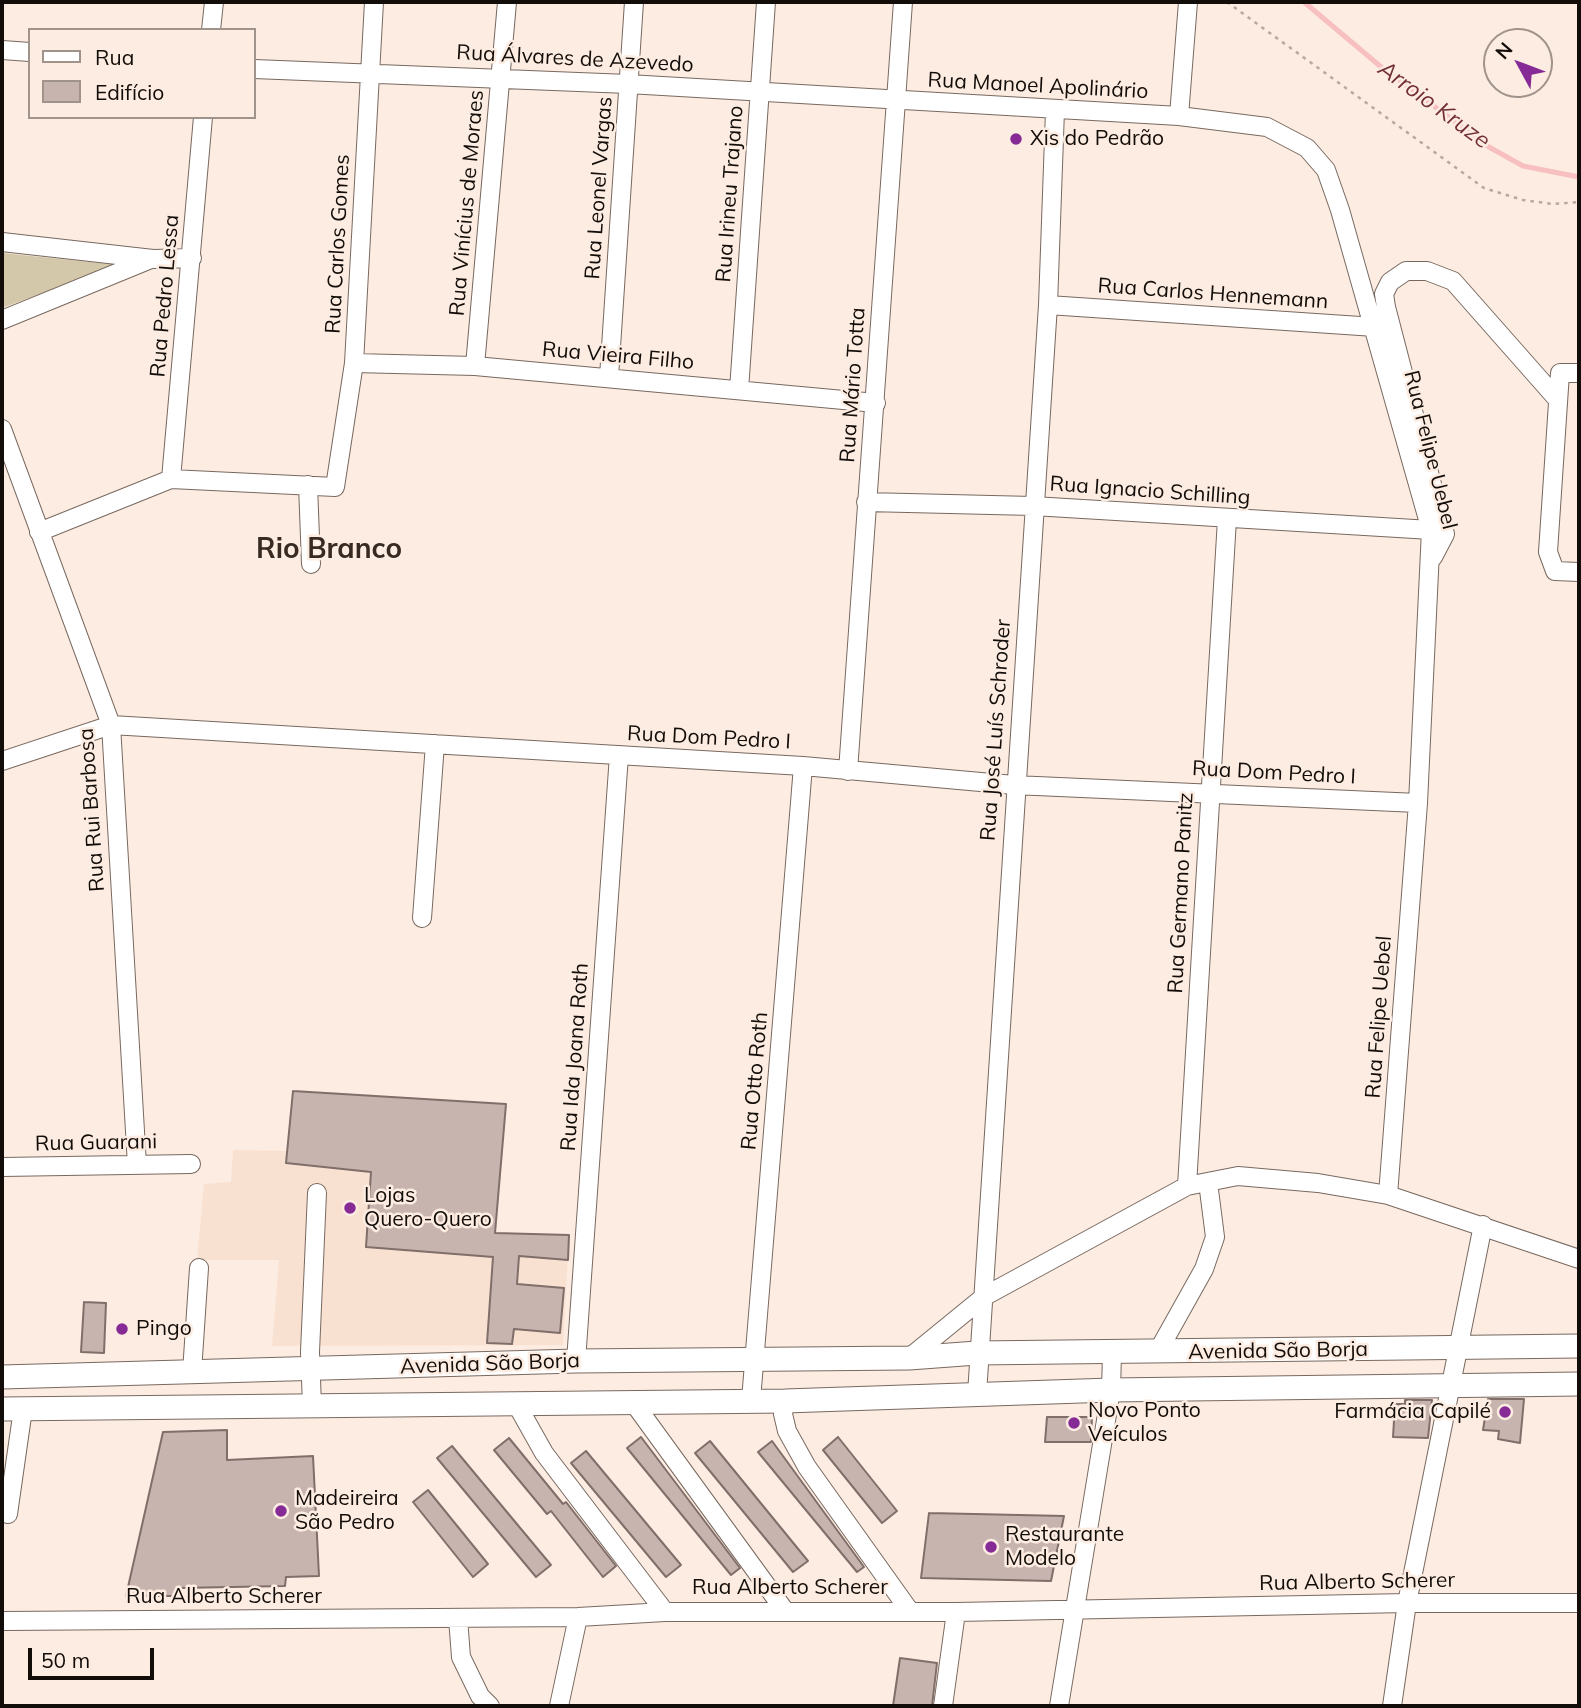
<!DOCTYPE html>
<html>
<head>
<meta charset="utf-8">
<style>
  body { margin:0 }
  #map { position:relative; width:1581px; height:1708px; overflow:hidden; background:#fdece1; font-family:Mulish,sans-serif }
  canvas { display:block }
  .frame { position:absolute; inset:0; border:4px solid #130d09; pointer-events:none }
  .legend { position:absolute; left:28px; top:28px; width:228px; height:91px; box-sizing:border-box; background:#fdece1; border:2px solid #9f938b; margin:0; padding:9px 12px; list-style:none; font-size:21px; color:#130d09 }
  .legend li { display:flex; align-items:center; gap:14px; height:35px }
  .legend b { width:35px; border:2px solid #9f938b }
  .north { position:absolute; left:1483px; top:28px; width:70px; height:70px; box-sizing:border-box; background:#fdece1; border:2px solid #9f938b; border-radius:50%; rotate:311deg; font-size:19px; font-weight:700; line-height:28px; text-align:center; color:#130d09 }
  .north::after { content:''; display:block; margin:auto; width:24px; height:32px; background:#862b96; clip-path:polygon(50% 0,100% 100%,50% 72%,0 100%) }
  .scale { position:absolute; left:28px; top:1648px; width:126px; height:32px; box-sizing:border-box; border:4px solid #130d09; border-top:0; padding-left:9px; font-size:21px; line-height:24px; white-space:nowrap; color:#130d09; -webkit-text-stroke:5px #fdece1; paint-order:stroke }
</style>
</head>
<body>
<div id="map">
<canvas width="1581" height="1708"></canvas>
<div class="frame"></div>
<ul class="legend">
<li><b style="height:9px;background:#fff"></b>Rua</li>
<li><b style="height:19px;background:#c8b4af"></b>Edifício</li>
</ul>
<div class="north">N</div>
<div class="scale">50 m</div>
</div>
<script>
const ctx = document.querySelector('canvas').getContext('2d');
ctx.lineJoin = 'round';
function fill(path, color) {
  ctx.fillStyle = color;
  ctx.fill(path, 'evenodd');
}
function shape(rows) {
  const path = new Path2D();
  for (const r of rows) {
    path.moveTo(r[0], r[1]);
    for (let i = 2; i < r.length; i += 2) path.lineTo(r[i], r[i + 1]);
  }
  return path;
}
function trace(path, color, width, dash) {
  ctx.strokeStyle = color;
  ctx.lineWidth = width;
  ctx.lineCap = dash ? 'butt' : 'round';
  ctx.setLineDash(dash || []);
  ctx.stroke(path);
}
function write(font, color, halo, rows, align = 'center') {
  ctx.font = font + ' Mulish,sans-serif';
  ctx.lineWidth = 5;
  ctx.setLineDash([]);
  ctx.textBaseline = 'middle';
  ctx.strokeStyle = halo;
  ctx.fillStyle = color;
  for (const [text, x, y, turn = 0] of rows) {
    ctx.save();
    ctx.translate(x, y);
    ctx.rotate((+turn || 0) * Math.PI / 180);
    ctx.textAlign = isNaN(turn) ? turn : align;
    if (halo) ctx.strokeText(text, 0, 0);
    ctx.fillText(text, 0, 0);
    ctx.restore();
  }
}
const built = shape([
  [293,1091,506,1104,496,1232,569,1235,563,1345,272,1346,279,1260,197,1260,204,1184,231,1182,233,1150,287,1151]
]);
const green = shape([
  [2,253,119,265,2,308]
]);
const stream = shape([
  [1304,2,1380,66,1489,147,1523,166,1579,177]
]);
const building = shape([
  [293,1091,506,1104,495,1233,569,1235,568,1260,519,1256,517,1284,564,1288,560,1333,514,1329,512,1344,487,1343,493,1257,366,1247,371,1172,286,1163,293,1091],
  [84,1302,106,1303,104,1353,81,1352,84,1302],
  [1488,1399,1524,1399,1520,1443,1498,1439,1499,1431,1483,1430,1488,1399],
  [1405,1400,1432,1400,1428,1438,1393,1437,1395,1404,1405,1404,1405,1400],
  [1047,1417,1092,1417,1091,1442,1045,1442,1047,1417],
  [227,1430,227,1460,313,1456,319,1576,286,1577,285,1586,180,1588,180,1596,126,1596,163,1432,227,1430],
  [641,1437,740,1568,731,1575,627,1448,641,1437],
  [838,1437,897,1511,882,1523,823,1450,838,1437],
  [509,1438,563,1504,566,1502,616,1566,603,1577,551,1511,547,1514,494,1450,509,1438],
  [710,1441,808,1561,793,1572,695,1453,710,1441],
  [772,1441,864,1567,857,1572,758,1452,772,1441],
  [452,1446,551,1565,536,1577,437,1458,452,1446],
  [586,1451,681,1565,666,1577,571,1463,586,1451],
  [428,1490,488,1564,473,1577,413,1502,428,1490],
  [929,1513,1064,1516,1051,1581,921,1578,929,1513],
  [900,1658,937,1663,932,1706,893,1706,900,1658]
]);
const path = shape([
  [1227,2,1484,188,1523,200,1553,204,1579,202]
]);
const minor = shape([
  [211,30,214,2],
  [2,50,30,52],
  [254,69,628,84,1179,116,1267,127,1307,148,1326,170,1340,210,1431,530,1418,803,1388,1195],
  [1179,116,1188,2],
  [2,242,153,259,192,258],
  [1048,305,1375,327],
  [2,320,151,259],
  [354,363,475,366,876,403],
  [475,366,507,2],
  [1579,373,1560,373,1548,552,1555,571,1579,572],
  [609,377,634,2],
  [739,390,766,2],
  [2,429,111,725,137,1165],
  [171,479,203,117],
  [308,485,311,564],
  [866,502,1033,506,1431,530],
  [39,532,171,479,335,487,354,363,374,2],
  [1433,557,1445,534,1386,307,1384,294,1390,282,1406,271,1427,271,1453,281,1558,400],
  [2,761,111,725,803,766,1014,785,1418,803],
  [848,771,903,2],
  [422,918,435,744],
  [2,1167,191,1164],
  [1187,1186,1227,519],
  [1157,1353,1204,1269,1215,1237,1208,1182],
  [909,1358,985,1296,1187,1186,1238,1176,1318,1183,1388,1195,1579,1259],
  [576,1361,619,755],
  [192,1372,199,1268],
  [977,1394,1048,305,1055,110],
  [751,1400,803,766],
  [785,1401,783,1414,787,1431,807,1467,909,1610],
  [633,1402,785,1611],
  [517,1405,544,1453,665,1612],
  [312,1406,310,1352,317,1193],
  [8,1514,23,1409],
  [458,1618,461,1657,480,1696,490,1706],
  [2,1621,578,1617,665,1612,956,1612,1407,1603,1579,1603],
  [559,1706,578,1617],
  [943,1706,956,1612],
  [1059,1706,1111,1390,1112,1354],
  [1392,1706,1407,1603,1483,1225]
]);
const major = shape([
  [2,1377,576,1361,909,1358,977,1353,1579,1346],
  [2,1409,785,1401,1111,1390,1579,1384]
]);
const markers = [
  [1016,139,7,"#862b96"],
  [350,1208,7,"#862b96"],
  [122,1329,7,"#862b96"],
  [1505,1412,7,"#862b96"],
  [1074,1423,7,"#862b96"],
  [281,1511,7,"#862b96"],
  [991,1547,7,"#862b96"]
];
const streetNames = [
  ["Rua Álvares de Azevedo",575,59,3],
  ["Rua Manoel Apolinário",1038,86,3],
  ["Rua Leonel Vargas",599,188,-86],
  ["Rua Irineu Trajano",730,194,-86],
  ["Rua Vinícius de Moraes",467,203,-85],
  ["Rua Carlos Gomes",338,244,-87],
  ["Rua Carlos Hennemann",1213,294,4],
  ["Rua Pedro Lessa",165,296,-85],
  ["Rua Vieira Filho",618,356,5],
  ["Rua Mário Totta",853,385,-86],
  ["Rua Felipe Uebel",1430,450,76],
  ["Rua Ignacio Schilling",1150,491,4],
  ["Rua José Luís Schroder",996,730,-86],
  ["Rua Dom Pedro I",709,738,3],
  ["Rua Dom Pedro I",1274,773,3],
  ["Rua Rui Barbosa",92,810,-94],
  ["Rua Germano Panitz",1181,893,-87],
  ["Rua Felipe Uebel",1379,1017,-86],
  ["Rua Ida Joana Roth",575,1057,-86],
  ["Rua Otto Roth",755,1081,-85],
  ["Rua Guarani",96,1143,-1],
  ["Avenida São Borja",1278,1351,-1],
  ["Avenida São Borja",490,1364,-2],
  ["Rua Alberto Scherer",1357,1582,-1],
  ["Rua Alberto Scherer",790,1588],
  ["Rua Alberto Scherer",224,1597]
];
const poiNames = [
  ["Xis do Pedrão",1030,139],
  ["Lojas",364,1196],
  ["Quero-Quero",364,1220],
  ["Pingo",136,1329],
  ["Novo Ponto",1088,1411],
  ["Veículos",1088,1435],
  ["Farmácia Capilé",1491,1412,"right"],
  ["Madeireira",295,1499],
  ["São Pedro",295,1523],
  ["Restaurante",1005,1535],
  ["Modelo",1005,1559]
];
const waterNames = [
  ["Arroio Kruze",1434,105,36]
];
const districtNames = [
  ["Rio Branco",329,550]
];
fill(built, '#f9e1d1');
fill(green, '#d3c8a9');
trace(stream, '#f7bfc0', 5);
fill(building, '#c8b4af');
trace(building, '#806e6a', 2);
trace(minor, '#786960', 20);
trace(major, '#786960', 25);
trace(path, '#b6a9a0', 2.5, [3.5, 5]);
trace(minor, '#fff', 18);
trace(major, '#fff', 23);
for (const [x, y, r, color] of markers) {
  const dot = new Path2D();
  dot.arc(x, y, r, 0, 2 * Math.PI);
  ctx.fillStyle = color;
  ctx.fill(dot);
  trace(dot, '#fdece1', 2.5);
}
write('21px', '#130d09', '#fdece1', streetNames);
write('21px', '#130d09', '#fdece1', poiNames, 'left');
write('italic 23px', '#733036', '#fdece1', waterNames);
write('bold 28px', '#372a22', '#fdece1', districtNames);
</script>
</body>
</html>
